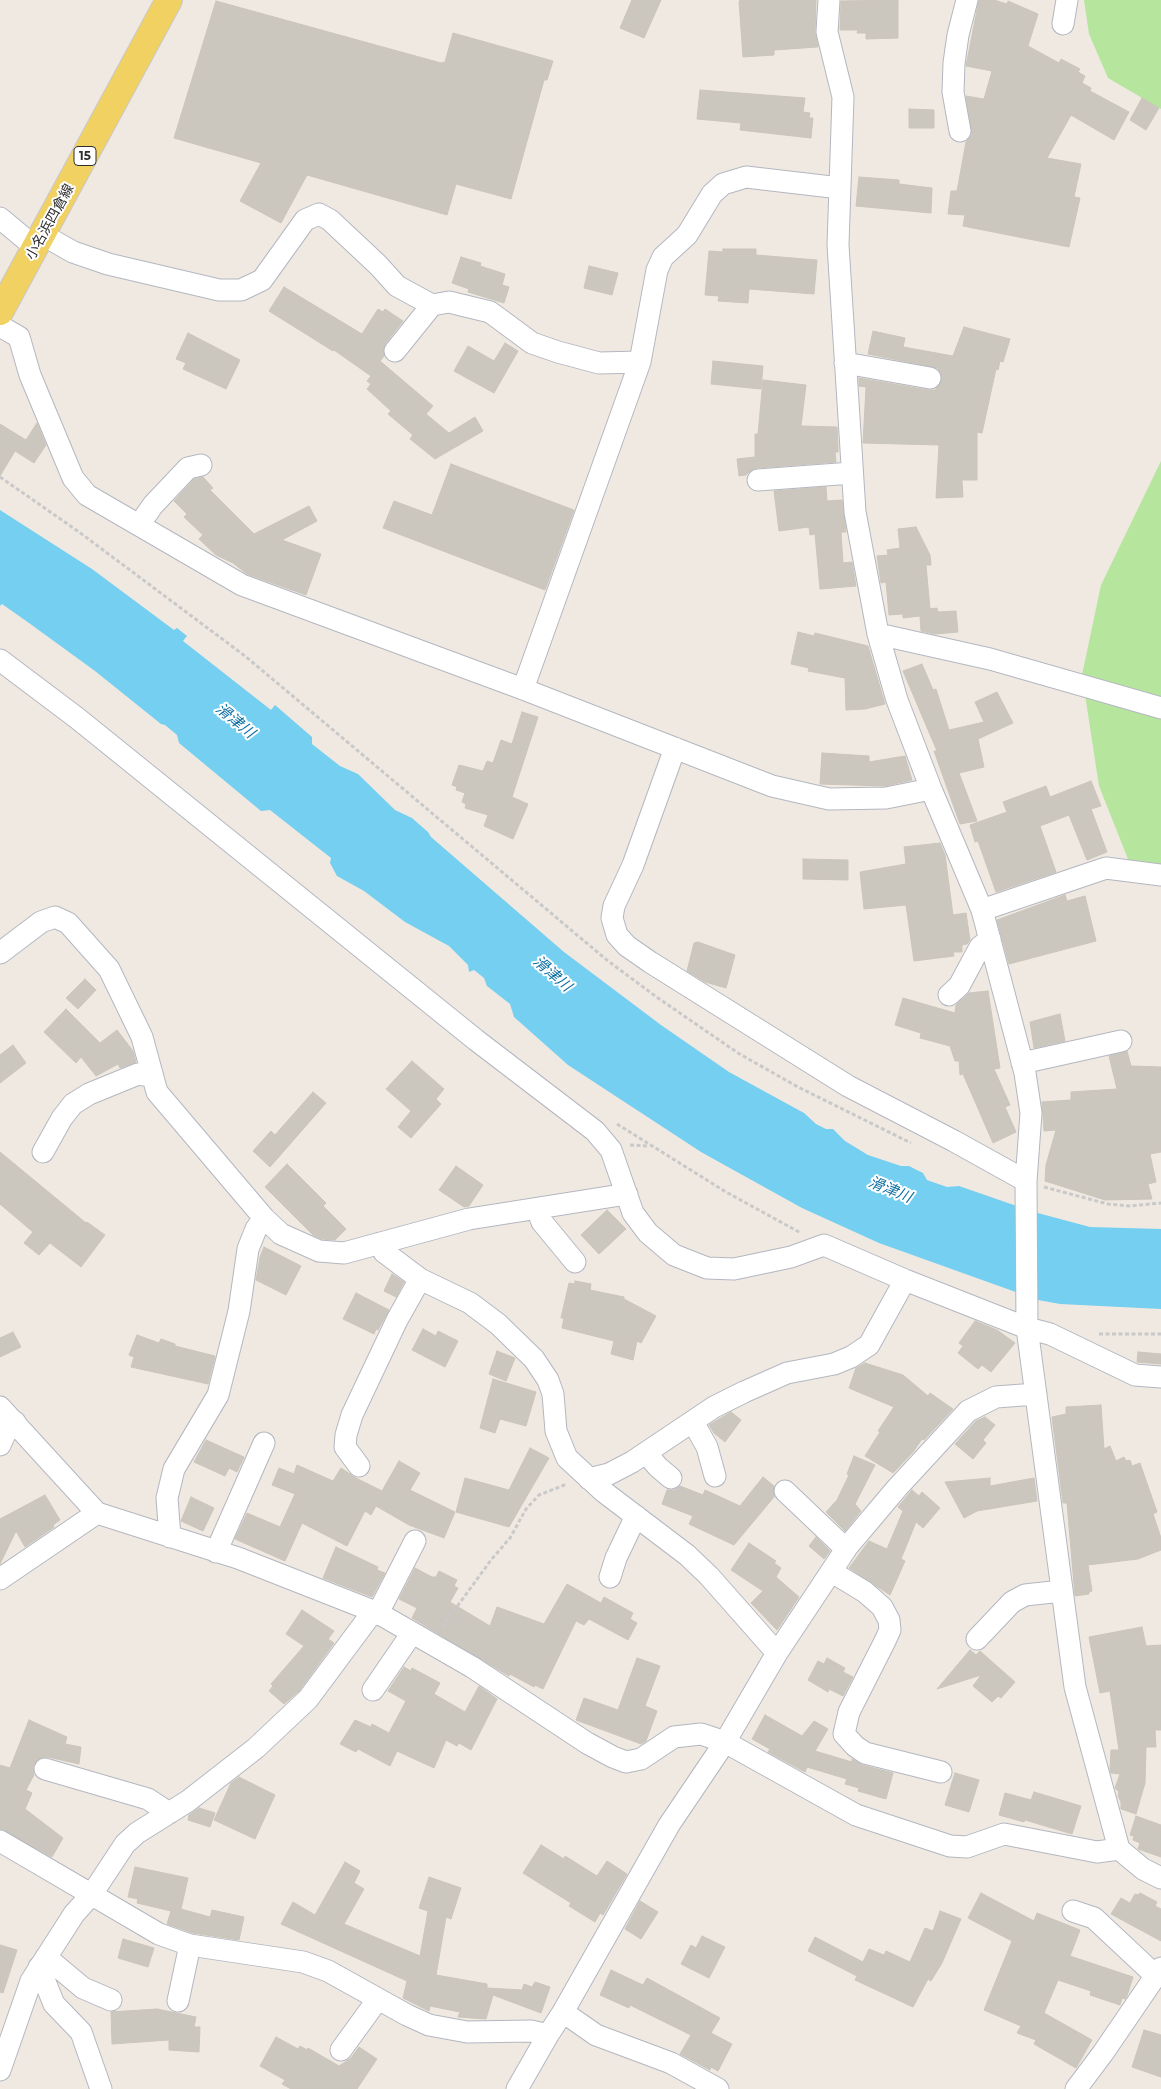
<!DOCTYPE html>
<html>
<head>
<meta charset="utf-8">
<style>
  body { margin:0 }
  canvas { display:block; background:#efe9e1 }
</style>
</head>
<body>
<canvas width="1161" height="2089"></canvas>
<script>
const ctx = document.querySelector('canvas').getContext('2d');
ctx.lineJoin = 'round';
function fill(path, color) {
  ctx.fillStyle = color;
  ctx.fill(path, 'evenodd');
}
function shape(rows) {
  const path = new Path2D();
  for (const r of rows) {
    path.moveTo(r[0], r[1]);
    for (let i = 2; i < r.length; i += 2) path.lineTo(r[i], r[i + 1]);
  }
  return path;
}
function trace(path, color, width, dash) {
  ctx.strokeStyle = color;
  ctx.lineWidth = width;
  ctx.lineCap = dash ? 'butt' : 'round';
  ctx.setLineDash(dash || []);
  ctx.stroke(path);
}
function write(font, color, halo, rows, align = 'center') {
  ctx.font = font + ' Montserrat,"Noto Sans JP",sans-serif';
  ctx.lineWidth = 4;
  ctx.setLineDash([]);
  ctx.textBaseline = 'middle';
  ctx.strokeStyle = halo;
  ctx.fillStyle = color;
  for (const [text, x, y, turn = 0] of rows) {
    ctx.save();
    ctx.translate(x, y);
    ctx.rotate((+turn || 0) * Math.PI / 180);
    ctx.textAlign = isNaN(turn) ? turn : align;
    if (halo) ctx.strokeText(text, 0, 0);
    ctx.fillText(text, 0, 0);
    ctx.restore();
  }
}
const green = shape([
  [1084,0,1161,0,1161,109,1108,78,1089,34],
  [1161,461,1161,885,1128,859,1099,786,1082,675,1101,585]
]);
const water = shape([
  [0,510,92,569,174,630,177,628,187,636,183,641,271,710,275,705,312,737,312,744,340,766,358,774,395,810,412,818,428,832,431,837,564,952,661,1025,729,1072,804,1113,816,1124,826,1129,833,1129,845,1141,868,1155,901,1166,909,1166,923,1173,927,1180,947,1187,959,1186,1034,1212,1090,1227,1161,1229,1161,1309,1060,1304,1038,1300,879,1243,802,1208,701,1152,568,1065,514,1017,510,1004,487,986,484,978,474,970,469,972,468,965,449,946,405,922,364,891,337,876,330,863,331,858,270,810,261,811,179,743,177,735,165,725,161,724,95,671,29,623,2,604,0,606]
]);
const building = shape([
  [632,0,661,0,644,38,620,28,632,0],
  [742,0,816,0,815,32,818,47,774,50,774,55,743,57,739,1,742,0],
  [898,0,898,38,866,39,866,33,857,33,858,30,840,30,841,1,898,0],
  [979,0,994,0,1007,4,1008,1,1038,14,1028,46,1059,63,1061,59,1080,69,1078,72,1085,76,1082,83,1091,88,1090,91,1129,112,1114,140,1071,115,1047,158,1081,164,1074,197,1080,198,1069,247,963,226,965,215,948,214,951,191,957,191,966,142,972,135,966,96,984,99,992,71,966,66,979,0],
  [216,1,441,63,445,62,453,33,553,61,547,80,544,80,511,199,456,184,447,215,307,175,281,223,240,201,261,163,174,138,216,1],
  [700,90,805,98,803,112,810,113,809,118,813,118,811,138,740,130,741,123,697,119,700,90],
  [1142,98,1159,108,1146,130,1130,120,1142,98],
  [909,109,934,110,934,128,909,128,909,109],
  [859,177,899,180,899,184,932,188,931,213,856,206,859,177],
  [723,249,756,249,756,255,817,260,814,294,749,289,748,303,718,301,719,296,705,295,709,251,723,252,723,249],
  [461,257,481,263,480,266,505,274,502,285,509,287,504,303,468,292,469,289,452,283,461,257],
  [589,266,618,273,612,295,584,288,589,266],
  [284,287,362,334,378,309,383,312,385,309,403,321,385,344,384,356,380,361,433,406,426,414,449,433,475,417,483,431,435,459,410,439,413,435,388,414,391,411,367,389,371,384,367,381,371,376,334,350,333,351,269,311,284,287],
  [964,327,1010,339,1003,362,1000,361,998,370,996,369,982,433,977,432,977,480,962,480,963,497,936,498,939,445,863,443,866,387,859,386,859,378,928,390,935,390,942,380,938,368,868,354,873,331,905,338,903,347,953,356,964,327],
  [188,333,240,360,226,389,183,369,186,363,176,359,188,333],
  [505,343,518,351,494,393,454,371,468,346,494,361,505,343],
  [713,361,763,366,761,389,711,384,713,361],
  [763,380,806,385,801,426,837,427,838,447,838,452,835,452,836,462,757,468,751,470,746,475,739,476,737,459,755,457,755,434,758,434,763,380],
  [37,423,46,445,34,463,15,451,0,476,0,424,26,440,37,423],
  [451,464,574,510,545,590,383,528,394,501,432,515,451,464],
  [203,477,213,488,210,490,254,534,309,506,317,521,282,540,321,554,306,595,247,574,233,563,216,555,199,539,203,535,184,517,187,514,174,501,194,479,203,477],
  [826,487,827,501,842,500,846,532,841,532,843,563,852,562,856,586,820,589,815,534,810,535,809,527,779,531,774,491,826,487],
  [916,527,930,555,931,565,926,565,930,609,937,608,938,612,956,611,958,632,935,634,921,631,920,616,903,618,903,614,889,615,886,582,881,583,877,556,888,555,887,550,900,548,898,529,916,527],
  [798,632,814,636,815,633,868,646,885,704,865,709,846,710,845,678,808,671,809,668,791,664,798,632],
  [922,664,933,690,936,689,949,730,984,722,975,702,997,692,1013,723,978,739,984,767,959,773,977,821,960,824,934,751,937,751,903,671,922,664],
  [522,712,538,717,512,797,528,804,513,839,484,826,488,815,465,808,466,804,462,802,465,793,456,790,457,787,452,785,459,765,483,771,487,761,493,763,501,740,512,744,522,712],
  [822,753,869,756,869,762,905,756,912,780,885,786,820,784,822,753],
  [1091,781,1101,806,1091,809,1107,852,1087,860,1069,815,1040,826,1056,872,996,892,978,841,975,842,970,825,1007,812,1003,802,1046,786,1050,797,1091,781],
  [940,843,945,855,953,915,966,913,970,940,967,944,962,945,962,952,953,952,954,956,914,961,906,905,864,909,860,872,906,864,904,847,940,843],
  [803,859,848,860,848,880,803,879,803,859],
  [1065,895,1067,901,1085,896,1096,941,1009,964,997,920,1065,895],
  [698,942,735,955,726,988,705,982,687,971,694,943,698,942],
  [85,979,96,990,78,1009,66,998,85,979],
  [988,991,1000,1068,994,1069,1010,1105,1005,1107,1016,1132,993,1143,963,1074,960,1075,959,1061,955,1061,950,1046,920,1038,921,1033,895,1025,903,998,955,1013,956,1005,969,993,988,991],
  [66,1009,100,1043,117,1030,133,1051,136,1062,120,1068,118,1064,96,1076,81,1057,76,1063,44,1032,66,1009],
  [1060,1014,1065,1041,1034,1048,1030,1022,1060,1014],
  [13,1045,26,1063,0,1083,0,1055,13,1045],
  [1127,1051,1131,1066,1161,1067,1161,1152,1150,1154,1156,1182,1148,1184,1152,1199,1105,1200,1045,1181,1046,1165,1056,1130,1044,1131,1042,1102,1071,1100,1071,1092,1117,1089,1109,1056,1127,1051],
  [412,1061,444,1089,436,1099,441,1104,411,1138,398,1127,411,1111,386,1089,412,1061],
  [313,1092,326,1103,270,1167,253,1151,271,1131,275,1135,313,1092],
  [0,1152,86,1223,87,1222,105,1235,81,1267,50,1243,39,1255,24,1243,33,1232,0,1204,0,1152],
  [287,1164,326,1203,323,1206,346,1229,335,1240,322,1239,313,1235,265,1187,287,1164],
  [456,1166,483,1185,469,1206,464,1207,439,1190,456,1166],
  [607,1210,626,1229,599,1254,581,1235,607,1210],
  [264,1247,301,1266,286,1295,256,1280,260,1257,264,1247],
  [392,1274,404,1282,396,1297,384,1291,392,1274],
  [575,1281,591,1284,590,1290,624,1297,624,1299,656,1316,641,1343,637,1341,633,1360,611,1354,614,1341,562,1328,564,1318,561,1318,569,1283,575,1284,575,1281],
  [356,1293,389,1310,378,1330,376,1329,374,1334,343,1319,356,1293],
  [975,1321,997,1330,1015,1343,991,1372,982,1365,978,1369,958,1353,963,1346,959,1343,975,1321],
  [423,1329,436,1336,438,1331,458,1341,445,1367,412,1350,423,1329],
  [13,1332,21,1347,0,1357,0,1338,13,1332],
  [137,1335,159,1343,161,1339,175,1344,175,1346,215,1356,208,1384,131,1367,134,1357,129,1355,137,1335],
  [497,1351,515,1358,506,1381,489,1374,497,1351],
  [1138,1352,1161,1354,1161,1364,1137,1362,1138,1352],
  [865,1363,903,1375,928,1396,930,1393,953,1409,924,1440,922,1439,913,1452,893,1473,865,1456,880,1432,878,1431,894,1407,849,1388,856,1368,865,1363],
  [493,1379,536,1392,526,1426,500,1419,495,1433,480,1428,493,1379],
  [1101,1405,1104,1449,1110,1446,1116,1461,1124,1457,1126,1461,1130,1460,1132,1466,1140,1463,1157,1512,1153,1514,1161,1538,1161,1550,1138,1559,1088,1565,1092,1591,1089,1592,1089,1594,1075,1596,1067,1503,1063,1503,1052,1417,1066,1414,1066,1407,1101,1405],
  [731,1412,741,1420,725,1442,714,1433,709,1425,731,1412],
  [985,1417,995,1425,983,1440,986,1443,973,1459,955,1444,976,1421,985,1417],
  [206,1440,244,1457,237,1472,229,1468,225,1476,194,1462,206,1440],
  [530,1448,549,1458,509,1527,456,1512,465,1478,509,1490,530,1448],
  [854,1456,875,1465,855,1504,861,1511,845,1531,826,1512,837,1500,849,1475,847,1474,854,1456],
  [399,1461,420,1473,410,1490,455,1512,444,1538,409,1525,376,1506,371,1515,365,1511,347,1546,302,1523,285,1561,235,1539,247,1513,280,1527,295,1494,272,1485,279,1468,294,1474,297,1465,333,1481,341,1468,354,1477,382,1491,399,1461],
  [763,1477,774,1486,774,1497,734,1545,689,1524,693,1516,662,1504,667,1490,675,1490,680,1486,703,1495,705,1490,740,1506,763,1477],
  [990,1478,990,1486,1034,1478,1037,1501,977,1511,964,1518,945,1482,990,1478],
  [912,1490,919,1496,922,1492,940,1508,923,1528,916,1522,901,1559,905,1561,890,1595,849,1568,869,1541,887,1549,903,1511,898,1507,912,1490],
  [45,1495,60,1520,53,1525,54,1527,25,1547,16,1531,0,1564,0,1519,45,1495],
  [191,1497,214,1508,203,1531,181,1521,191,1497],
  [816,1537,830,1551,824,1559,809,1546,816,1537],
  [749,1543,776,1561,774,1563,781,1568,776,1577,799,1597,777,1630,751,1603,763,1591,731,1570,749,1543],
  [336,1547,378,1567,377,1570,385,1573,372,1597,323,1578,336,1547],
  [415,1568,432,1577,436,1577,439,1571,457,1580,454,1586,458,1588,450,1602,490,1626,497,1607,544,1624,567,1584,601,1603,604,1597,633,1613,630,1619,637,1623,628,1640,589,1619,584,1625,576,1621,543,1689,535,1685,534,1687,510,1674,509,1676,412,1618,417,1608,399,1599,415,1568],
  [302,1610,334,1631,328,1639,334,1643,299,1691,284,1704,269,1691,273,1686,271,1684,304,1646,286,1634,302,1610],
  [1142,1627,1146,1646,1161,1645,1161,1730,1155,1730,1156,1747,1146,1747,1145,1783,1136,1814,1121,1809,1121,1802,1118,1796,1119,1792,1115,1788,1120,1774,1111,1773,1110,1770,1111,1750,1119,1750,1110,1691,1100,1693,1089,1637,1142,1627],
  [970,1650,976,1655,980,1651,1015,1682,1001,1698,998,1696,992,1702,973,1686,981,1675,937,1689,970,1650],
  [637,1658,660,1666,645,1706,657,1711,646,1741,641,1744,576,1720,584,1698,618,1710,637,1658],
  [827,1658,845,1668,843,1672,853,1677,843,1696,829,1689,828,1692,808,1680,818,1661,824,1664,827,1658],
  [404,1667,411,1671,412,1668,440,1683,434,1694,465,1712,479,1686,497,1699,471,1750,459,1743,457,1746,446,1740,434,1768,397,1751,390,1766,358,1749,356,1752,340,1744,355,1720,371,1727,372,1724,389,1733,406,1701,388,1691,404,1667],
  [765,1715,802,1736,814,1721,828,1729,815,1751,852,1762,852,1759,862,1765,893,1773,886,1799,858,1791,859,1788,845,1784,847,1779,807,1767,805,1772,768,1752,770,1749,752,1739,765,1715],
  [29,1720,67,1737,65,1744,81,1747,79,1764,48,1757,37,1760,33,1766,34,1775,26,1790,32,1793,25,1809,63,1838,52,1857,0,1829,0,1765,10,1768,29,1720],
  [955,1773,979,1780,969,1812,945,1805,955,1773],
  [239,1777,275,1795,255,1839,214,1820,231,1783,239,1777],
  [1034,1792,1081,1806,1072,1834,1025,1820,1024,1822,999,1815,1005,1793,1031,1800,1034,1792],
  [199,1808,215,1813,210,1827,188,1820,189,1815,199,1808],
  [1136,1816,1161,1825,1161,1857,1138,1849,1140,1843,1133,1840,1134,1836,1130,1835,1136,1816],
  [541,1845,564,1859,565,1856,597,1876,607,1861,627,1874,603,1915,600,1913,595,1922,569,1906,571,1903,523,1873,541,1845],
  [345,1862,360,1871,354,1883,364,1889,344,1924,420,1956,428,1911,419,1908,429,1877,461,1888,451,1919,446,1917,436,1975,487,1984,487,1988,522,1990,524,1984,532,1987,535,1982,550,1987,541,2013,493,1995,486,2019,458,2017,460,2012,430,2006,429,2011,403,1998,407,1981,281,1924,293,1902,315,1915,345,1862],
  [135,1867,188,1878,181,1909,210,1917,212,1910,244,1917,239,1940,193,1933,167,1924,171,1911,137,1903,138,1899,128,1897,135,1867],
  [981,1893,1034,1921,1037,1913,1080,1930,1070,1956,1133,1977,1127,1996,1125,1999,1122,1998,1120,2005,1090,1995,1091,1991,1058,1980,1044,2013,1092,2040,1076,2068,1034,2044,1036,2040,1017,2033,1021,2026,984,2010,1012,1941,968,1918,981,1893],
  [1140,1893,1157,1902,1155,1906,1161,1909,1161,1941,1111,1914,1121,1898,1130,1903,1135,1894,1139,1895,1140,1893],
  [640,1901,658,1912,641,1939,625,1929,640,1901],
  [940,1911,961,1919,942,1963,931,1981,928,1979,913,2007,855,1980,857,1976,808,1951,815,1937,863,1962,869,1949,884,1955,886,1951,910,1962,925,1928,933,1931,940,1911],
  [702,1936,725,1947,709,1978,681,1964,691,1945,696,1948,702,1936],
  [123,1939,154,1948,148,1967,118,1958,123,1939],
  [0,1945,17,1950,3,1993,0,1992,0,1945],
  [611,1970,643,1985,647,1978,720,2018,711,2033,732,2044,718,2071,711,2067,710,2070,680,2054,691,2035,630,2005,629,2008,600,1995,611,1970],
  [157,2009,196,2017,194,2027,200,2027,199,2052,169,2050,169,2040,112,2044,111,2012,157,2009],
  [1144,2030,1161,2035,1161,2077,1132,2067,1144,2030],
  [276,2037,298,2049,300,2046,307,2050,308,2048,339,2066,351,2058,359,2047,377,2059,357,2089,291,2089,282,2084,285,2080,260,2066,276,2037]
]);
const path = shape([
  [0,477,79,532,245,656,608,961,658,998,738,1053,798,1087,911,1143],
  [617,1124,726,1192,799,1232],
  [630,1145,649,1146],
  [1044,1187,1108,1204,1130,1206,1161,1203],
  [1099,1334,1161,1334],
  [442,1627,491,1560,510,1538,526,1509,539,1495,567,1484]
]);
const minor = shape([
  [829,0,827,32,843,97,838,245,855,512,878,634,897,700,931,789,982,910,1025,1073,1031,1113,1026,1181,1027,1328,1075,1687,1119,1849,1143,1869,1161,1878],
  [1063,24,1067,0],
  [960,131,953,92,954,63,958,35,967,0],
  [0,218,36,248],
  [43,235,73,252,108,264,219,290,241,290,262,280,305,220,319,214,330,220,378,265,397,286,432,305,449,302,490,312,532,343,558,352,599,363,640,362],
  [0,326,19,337,30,375,73,478,87,495,242,585,523,689,772,786,829,799,886,798,931,789],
  [395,351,432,305],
  [845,363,930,378],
  [758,480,852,473],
  [139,525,153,505,188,468,201,465],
  [878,634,990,659,1161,708],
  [0,660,77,718,476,1040,595,1131,611,1150,633,1213,648,1233,674,1255,707,1268,734,1269,791,1257,824,1245,905,1280,1027,1328,1050,1334,1135,1375,1161,1377],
  [523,689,640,362,657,270,663,257,687,235,712,194,723,184,746,177,840,188],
  [675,748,633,865,614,906,612,918,617,935,627,946,650,962,848,1086,954,1141,1026,1181],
  [982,910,1106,868,1161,875],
  [0,953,41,922,55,917,68,923,109,969,142,1037,157,1092,264,1218,281,1234,319,1251,344,1253,469,1219,627,1194],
  [949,995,959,986,980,947,990,939],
  [1022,1063,1121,1041],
  [43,1152,62,1118,73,1104,89,1094,138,1074,152,1076],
  [537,1209,542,1222,575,1262],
  [380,1243,384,1252,420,1279,470,1303,498,1324,534,1359,548,1380,553,1394,556,1431,567,1458,604,1492,687,1555,709,1576,777,1653],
  [0,1407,97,1513,238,1558,378,1613,472,1667,587,1743,613,1757,626,1762,641,1759,674,1737,701,1734,725,1742,856,1815,950,1846,967,1847,1004,1834,1097,1852,1119,1849],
  [693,1422,707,1447,715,1476],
  [0,1445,6,1432,15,1422],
  [647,1454,658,1467,671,1478],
  [359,1466,345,1447,346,1435,352,1415,397,1320,420,1279],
  [589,1479,609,1474,632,1462,714,1407,744,1392,787,1373,834,1364,851,1357,869,1345,905,1280],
  [785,1491,846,1549],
  [170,1537,167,1498,174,1469,218,1395,239,1311,248,1249,256,1229,264,1218],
  [216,1552,264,1443],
  [832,1572,865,1592,882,1607,889,1620,890,1630,885,1641,849,1712,844,1734,855,1746,865,1753,941,1772],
  [610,1577,616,1558,636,1516],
  [0,1579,97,1513],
  [977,1639,1012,1602,1025,1595,1062,1591],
  [373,1690,412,1633],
  [45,1769,148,1799,169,1813],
  [0,1841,159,1934,190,1945,303,1962,328,1971,407,2015,429,2025,467,2032,531,2031,548,2035],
  [1073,1911,1094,1918,1156,1976],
  [46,1957,83,1988,111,2000],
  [39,1967,54,2004,81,2032,101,2089],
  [178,2001,190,1945],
  [563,2012,596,2035,671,2063,718,2089],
  [341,2050,378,1999],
  [0,2070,31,1981,74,1914,92,1894,125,1844,137,1833,188,1801,256,1748,308,1699,369,1617,378,1613,415,1541],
  [517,2089,548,2035,563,2012,669,1825,725,1742,777,1653,848,1546,897,1488,968,1411,996,1397,1036,1394],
  [1076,2089,1103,2053,1161,1968]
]);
const major = shape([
  [0,312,169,0]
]);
const shields = [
  [85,156,22]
];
const shieldNames = [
  ["15",85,156]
];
const streetNames = [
  ["小名浜四倉線",50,222,-61]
];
const waterNames = [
  ["滑津川",235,721,39],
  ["滑津川",552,974,41],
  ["滑津川",890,1190,22]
];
fill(green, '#b6e59e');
fill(water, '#75cff0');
fill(building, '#cbc7bf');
trace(building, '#cbc5ba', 1);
trace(minor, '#b4b7c1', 23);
trace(major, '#c9c9c9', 28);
trace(path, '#c9c9c9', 3, [4, 2.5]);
trace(minor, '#fff', 21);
trace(major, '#f2d163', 26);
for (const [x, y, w] of shields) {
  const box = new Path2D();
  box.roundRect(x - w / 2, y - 9.5, w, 19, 4);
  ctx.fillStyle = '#fff';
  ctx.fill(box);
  trace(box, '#2e2e2e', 1);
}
write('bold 12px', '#2e2e2e', null, shieldNames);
write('14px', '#2e2e2e', '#fff', streetNames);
write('italic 15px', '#0d6fa3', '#fff', waterNames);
</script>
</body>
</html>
